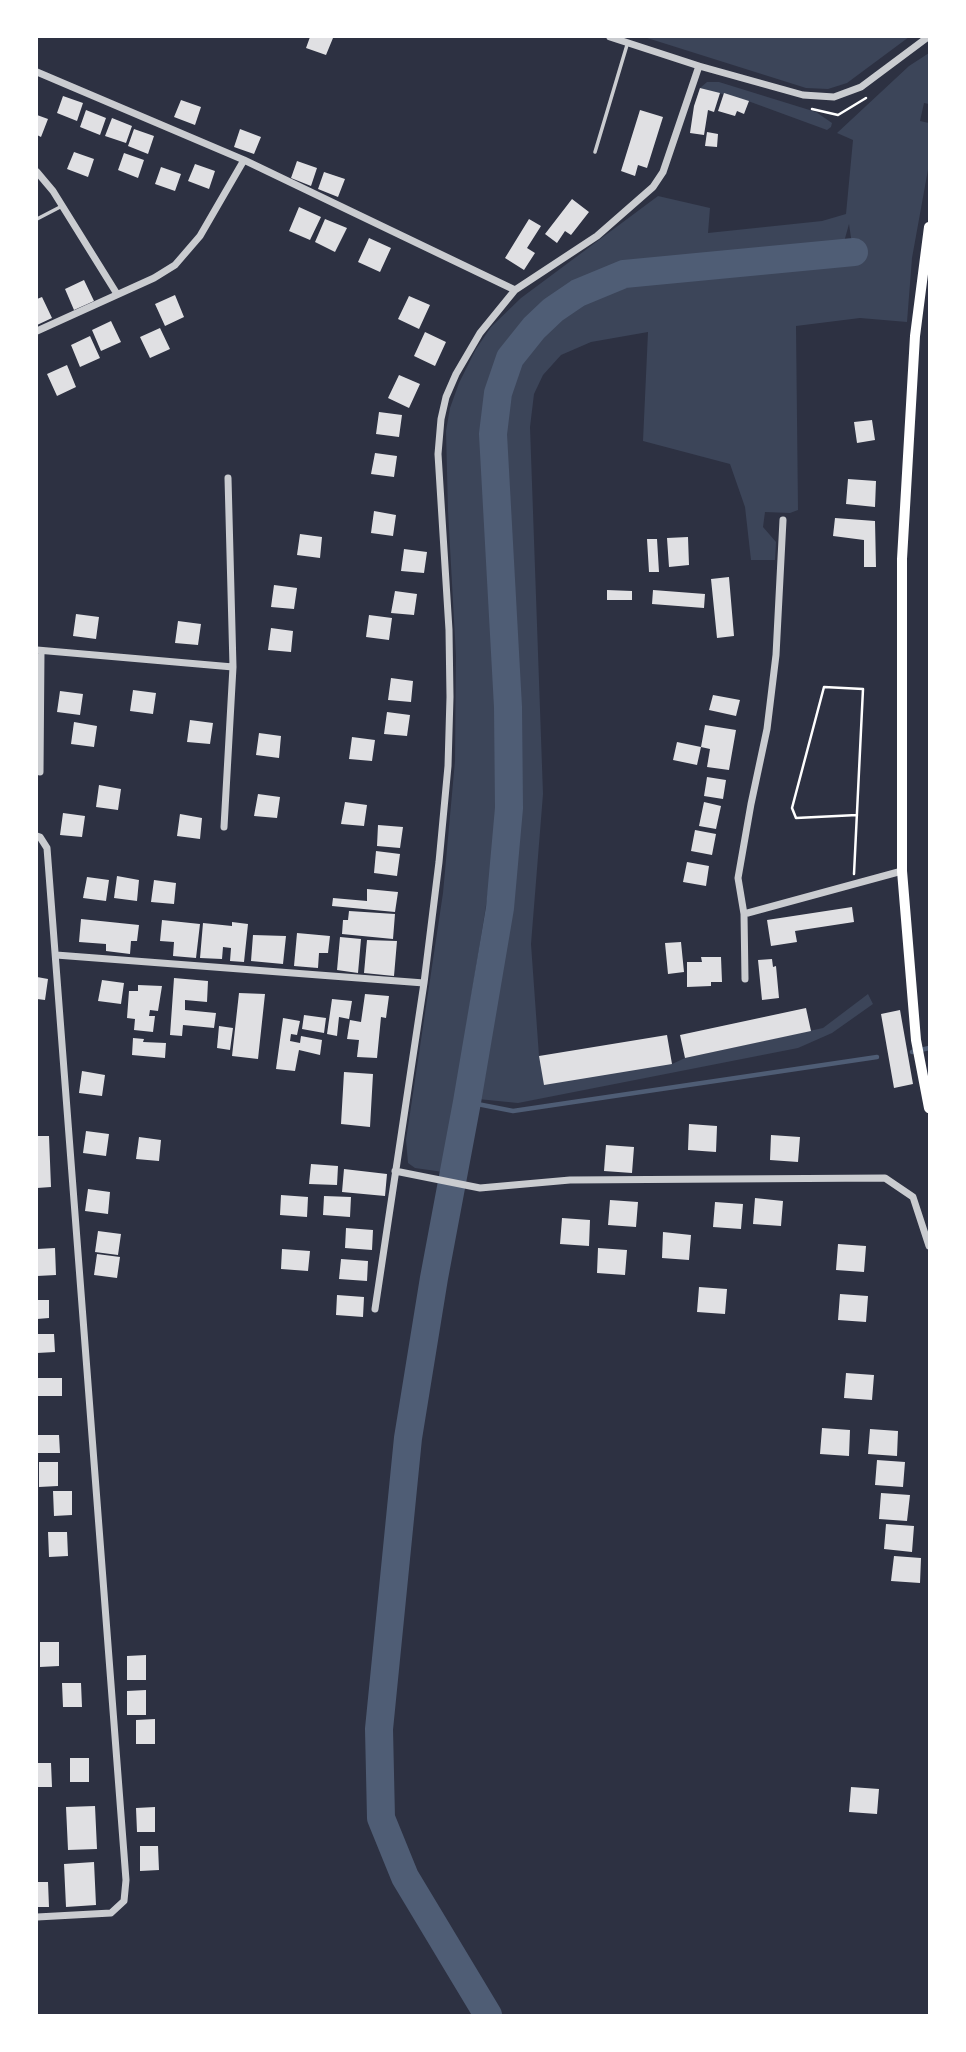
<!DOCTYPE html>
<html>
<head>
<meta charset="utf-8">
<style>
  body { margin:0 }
  #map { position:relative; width:966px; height:2052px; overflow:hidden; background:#2d3142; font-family:Barlow,sans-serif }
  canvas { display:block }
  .frame { position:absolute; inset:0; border:38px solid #fff; pointer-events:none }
</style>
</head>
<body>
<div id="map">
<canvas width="966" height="2052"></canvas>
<div class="frame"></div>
</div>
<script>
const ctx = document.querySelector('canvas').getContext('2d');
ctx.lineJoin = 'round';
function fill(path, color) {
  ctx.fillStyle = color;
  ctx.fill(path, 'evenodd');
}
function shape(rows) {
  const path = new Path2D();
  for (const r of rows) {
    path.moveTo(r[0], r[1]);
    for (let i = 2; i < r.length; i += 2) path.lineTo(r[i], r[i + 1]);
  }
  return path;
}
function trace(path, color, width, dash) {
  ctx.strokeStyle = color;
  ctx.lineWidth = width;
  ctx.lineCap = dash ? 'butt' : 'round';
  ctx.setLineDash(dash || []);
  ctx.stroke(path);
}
const green = shape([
  [644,37,909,37,847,83,828,89,806,88],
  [929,53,929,104,924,103,920,121,929,123,929,164,912,258,907,322,860,318,796,326,798,510,790,513,765,512,763,527,776,542,775,560,751,560,745,507,730,464,643,441,648,332,591,342,561,355,543,375,534,394,530,427,543,794,531,944,539,1056,672,1064,685,1058,823,1028,868,994,873,1004,832,1033,798,1048,518,1103,478,1099,516,855,520,764,505,456,505,408,513,376,527,352,547,328,600,293,633,283,690,276,855,265,849,224,844,242,634,261,595,273,577,281,561,292,538,308,518,329,498,360,485,402,481,442,493,647,498,797,493,862,443,1172,415,1168,408,1163,406,1140,443,893,455,761,456,656,448,511,446,431,450,408,459,383,476,349,491,327,521,298,658,196,710,208,708,233,822,221,846,214,853,140,837,133,909,66],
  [707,82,719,82,816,112,832,123,831,127,827,130,748,101,700,88]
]);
const stream = shape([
  [912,1052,929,1048],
  [467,1102,513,1111,877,1057]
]);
const river = shape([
  [488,2015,405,1877,381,1818,379,1729,408,1438,434,1278,467,1102,500,908,509,808,508,707,493,434,498,393,510,358,534,328,553,310,578,293,624,274,854,252]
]);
const building = shape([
  [310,37,333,38,326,55,306,48],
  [700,88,720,93,714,112,708,110,704,135,690,133,694,106],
  [724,93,749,101,744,114,737,111,735,116,718,111],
  [63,96,83,103,77,121,57,113],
  [181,100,201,107,195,125,174,117],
  [86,110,106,118,100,135,80,127],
  [640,110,663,117,647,168,638,165,635,176,621,171],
  [37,115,48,119,41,137,37,135],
  [112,118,132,126,126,143,105,136],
  [134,129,154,136,148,154,128,146],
  [240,129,261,137,254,154,234,147],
  [707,132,718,134,717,147,705,146],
  [74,152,94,159,88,177,67,169],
  [124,153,144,160,138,178,118,170],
  [297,161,317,168,311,186,291,178],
  [195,164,215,171,209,189,188,181],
  [161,167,181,174,175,191,155,184],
  [324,172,345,179,338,197,318,189],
  [572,199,589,212,571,235,565,231,557,243,545,234],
  [299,207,321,217,310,240,289,231],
  [325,219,347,228,335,252,315,242],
  [529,219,541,226,527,248,535,253,524,270,505,258],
  [369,238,391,248,380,272,358,262],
  [84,280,94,301,74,310,65,289],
  [175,295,184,317,165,326,155,304],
  [409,296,430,305,419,329,398,319],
  [42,297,52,318,37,325,37,299],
  [111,321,121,342,101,351,92,330],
  [160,328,170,349,150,358,140,337],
  [425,332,446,342,435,366,414,356],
  [90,336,100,358,80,367,71,345],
  [67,365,76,387,57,396,47,374],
  [399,375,420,384,409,408,388,398],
  [379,412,402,415,399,437,376,434],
  [872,420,875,440,857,443,854,422],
  [375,453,397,456,394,477,371,474],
  [848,479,876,481,875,507,846,504],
  [374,511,396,515,393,536,371,533],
  [835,518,875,521,876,567,864,567,864,540,833,536],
  [300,534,322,537,320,558,297,555],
  [688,537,689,565,669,567,667,538],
  [647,539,657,539,659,572,649,572],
  [404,549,427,552,424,573,401,571],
  [729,577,734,636,717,638,711,579],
  [274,585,297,588,294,609,271,607],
  [607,590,632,591,632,600,607,600],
  [653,590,705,594,704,608,652,604],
  [395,591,417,594,414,615,391,613],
  [76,614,99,617,96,639,73,636],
  [369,615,392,618,389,640,366,637],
  [178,621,201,624,198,645,175,643],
  [271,628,293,631,291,652,268,650],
  [391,678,413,681,411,702,388,700],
  [133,690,156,693,153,714,130,711],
  [60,691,83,694,80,715,57,712],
  [713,695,740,700,736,716,709,710],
  [387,712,410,715,407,736,384,734],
  [190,720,213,723,210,744,187,742],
  [74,722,97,726,94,747,71,744],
  [705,725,736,730,729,770,707,767,710,749,701,747,697,765,673,760,677,742,701,747],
  [259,733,281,736,279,758,256,755],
  [352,737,375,740,372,761,349,759],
  [707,777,726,780,723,799,704,796],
  [99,785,121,789,118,810,96,807],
  [258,794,280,797,277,818,254,816],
  [345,802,367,805,364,826,341,824],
  [704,802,721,806,716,829,699,826],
  [63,813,85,816,82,837,60,835],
  [180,814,202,818,200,839,177,836],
  [378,825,403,827,400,848,377,846],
  [695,830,716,834,712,855,691,851],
  [376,851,400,854,397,876,374,873],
  [687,862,709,866,706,886,683,882],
  [117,876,139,880,137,901,114,898],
  [87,877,109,880,106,901,83,898],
  [154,880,176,883,174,904,151,902],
  [367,889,398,892,395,912,332,906,333,898,367,901],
  [852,907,854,922,795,931,797,942,771,946,767,920],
  [349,911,395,914,393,939,342,934,343,920,348,920],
  [81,919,139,925,137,941,131,941,130,954,106,951,106,944,79,942],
  [162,920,200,924,196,958,173,956,174,942,160,941],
  [232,922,248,924,244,962,230,961,231,948,223,947,222,959,200,958,203,923,232,926],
  [297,933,330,936,328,953,319,953,318,968,294,966],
  [253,935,286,936,283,964,251,961],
  [340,937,361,939,358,973,337,970],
  [367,940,397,941,394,976,364,973],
  [681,942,684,972,668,974,665,943],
  [701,957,721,957,722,982,711,982,711,986,687,987,687,962,702,962],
  [772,959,773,967,776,966,779,998,762,1000,758,960],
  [37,977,48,979,45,1000,37,999],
  [174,978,208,981,207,1002,185,1000,185,1010,216,1013,214,1028,183,1025,182,1036,170,1035],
  [102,980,124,983,121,1004,98,1001],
  [138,985,162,986,158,1011,150,1010,149,1016,155,1016,153,1032,134,1030,135,1019,127,1018,129,991,138,991],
  [239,993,265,994,258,1059,232,1056],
  [365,994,389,996,386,1018,381,1017,377,1058,357,1057,359,1040,347,1039,350,1020,361,1022],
  [332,999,352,1001,349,1019,339,1017,337,1036,327,1034],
  [806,1008,811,1031,685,1058,680,1035],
  [900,1010,913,1084,894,1088,881,1014],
  [304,1015,326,1018,324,1033,302,1029],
  [283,1018,300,1021,297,1035,291,1034,290,1041,300,1043,301,1036,322,1040,320,1055,299,1050,295,1071,276,1069],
  [219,1026,233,1028,230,1050,217,1048],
  [667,1035,672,1064,544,1085,539,1056],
  [133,1038,144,1039,143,1042,166,1043,165,1058,132,1055],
  [82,1071,105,1075,102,1096,79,1093],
  [344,1072,373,1074,370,1127,341,1124],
  [689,1124,717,1126,716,1152,688,1150],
  [86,1131,109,1134,106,1156,83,1153],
  [771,1135,800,1137,798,1162,770,1160],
  [37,1136,49,1136,51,1187,37,1188],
  [139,1137,161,1140,159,1161,136,1159],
  [606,1145,634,1147,632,1173,604,1171],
  [311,1164,338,1166,337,1185,309,1184],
  [344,1169,387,1174,385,1196,342,1192],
  [88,1189,110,1192,108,1214,85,1211],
  [281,1195,308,1197,307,1217,280,1215],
  [324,1196,351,1197,350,1217,323,1215],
  [755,1198,783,1201,781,1226,753,1224],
  [610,1200,638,1202,636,1227,608,1225],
  [715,1202,743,1204,741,1229,713,1227],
  [562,1218,590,1220,589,1246,560,1244],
  [346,1228,373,1230,372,1250,345,1248],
  [98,1231,121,1234,118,1255,95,1252],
  [663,1232,691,1235,689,1260,662,1258],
  [838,1244,866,1246,864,1272,836,1270],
  [55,1248,56,1275,37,1276,37,1249],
  [598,1248,627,1250,625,1275,597,1273],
  [282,1249,310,1251,308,1271,281,1269],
  [97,1254,120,1257,117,1278,94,1275],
  [341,1259,368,1261,367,1281,339,1279],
  [699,1287,727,1289,725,1314,697,1312],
  [840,1294,868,1296,866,1322,838,1320],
  [337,1295,364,1297,363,1317,336,1315],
  [37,1300,49,1300,49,1318,37,1319],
  [37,1334,54,1334,55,1352,37,1353],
  [846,1373,874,1375,872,1400,844,1398],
  [37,1378,62,1378,62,1396,37,1396],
  [822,1428,850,1430,849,1456,820,1454],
  [870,1429,898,1431,897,1456,868,1454],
  [37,1435,59,1435,60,1453,37,1453],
  [877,1460,905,1462,903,1487,875,1485],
  [39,1462,58,1462,58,1486,39,1487],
  [53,1491,72,1491,72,1515,54,1516],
  [881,1493,910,1495,907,1521,879,1519],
  [886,1524,914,1526,912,1552,884,1549],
  [48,1532,67,1532,68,1556,49,1557],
  [894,1556,921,1558,920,1583,891,1581],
  [40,1642,59,1642,59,1666,40,1667],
  [146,1655,146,1680,127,1680,127,1656],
  [62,1683,81,1683,82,1707,63,1707],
  [146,1690,146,1715,127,1715,127,1691],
  [155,1719,155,1744,136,1744,136,1720],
  [70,1758,89,1758,89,1782,70,1782],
  [37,1763,51,1763,52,1787,37,1787],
  [851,1787,879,1789,877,1814,849,1812],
  [95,1806,97,1849,68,1850,66,1807],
  [155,1807,155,1832,137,1832,136,1808],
  [140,1846,158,1846,159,1870,140,1871],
  [94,1862,96,1905,66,1907,64,1864],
  [37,1882,48,1882,49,1907,37,1907]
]);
const path = shape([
  [812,109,838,115,866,98],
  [854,874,863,689,824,687,792,808,796,818,857,815]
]);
const service = shape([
  [595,152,627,45],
  [37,219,62,206]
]);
const minor = shape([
  [610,37,699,66,803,95,834,97,861,87,928,37],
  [37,72,244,160,515,290],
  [37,172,53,191,117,294],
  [37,331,154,278,175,265,200,236,244,160],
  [783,520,776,655,767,729,751,804,738,878,744,914,902,871],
  [37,650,233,667],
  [40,772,41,651],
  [224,827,233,667,228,478],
  [37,836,40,837,47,848,126,1880,124,1901,111,1913,37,1917],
  [744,914,745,979],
  [56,955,424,983],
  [395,1171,480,1188,570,1180,885,1178,913,1197,929,1246],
  [375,1309,424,983,439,862,448,766,450,697,449,630,438,454,441,419,446,397,456,374,480,333,515,290,597,236,653,187,663,172,699,66]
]);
const secondary = shape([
  [929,227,915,336,902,559,902,871,916,1040,929,1108]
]);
fill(green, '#3c4559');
trace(stream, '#4f5d75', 4.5);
trace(river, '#4f5d75', 28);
fill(building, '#e0e0e3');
trace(path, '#fff', 2.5);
trace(service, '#caccd0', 3.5);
trace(minor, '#caccd0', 7);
trace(secondary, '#fff', 10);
</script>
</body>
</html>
